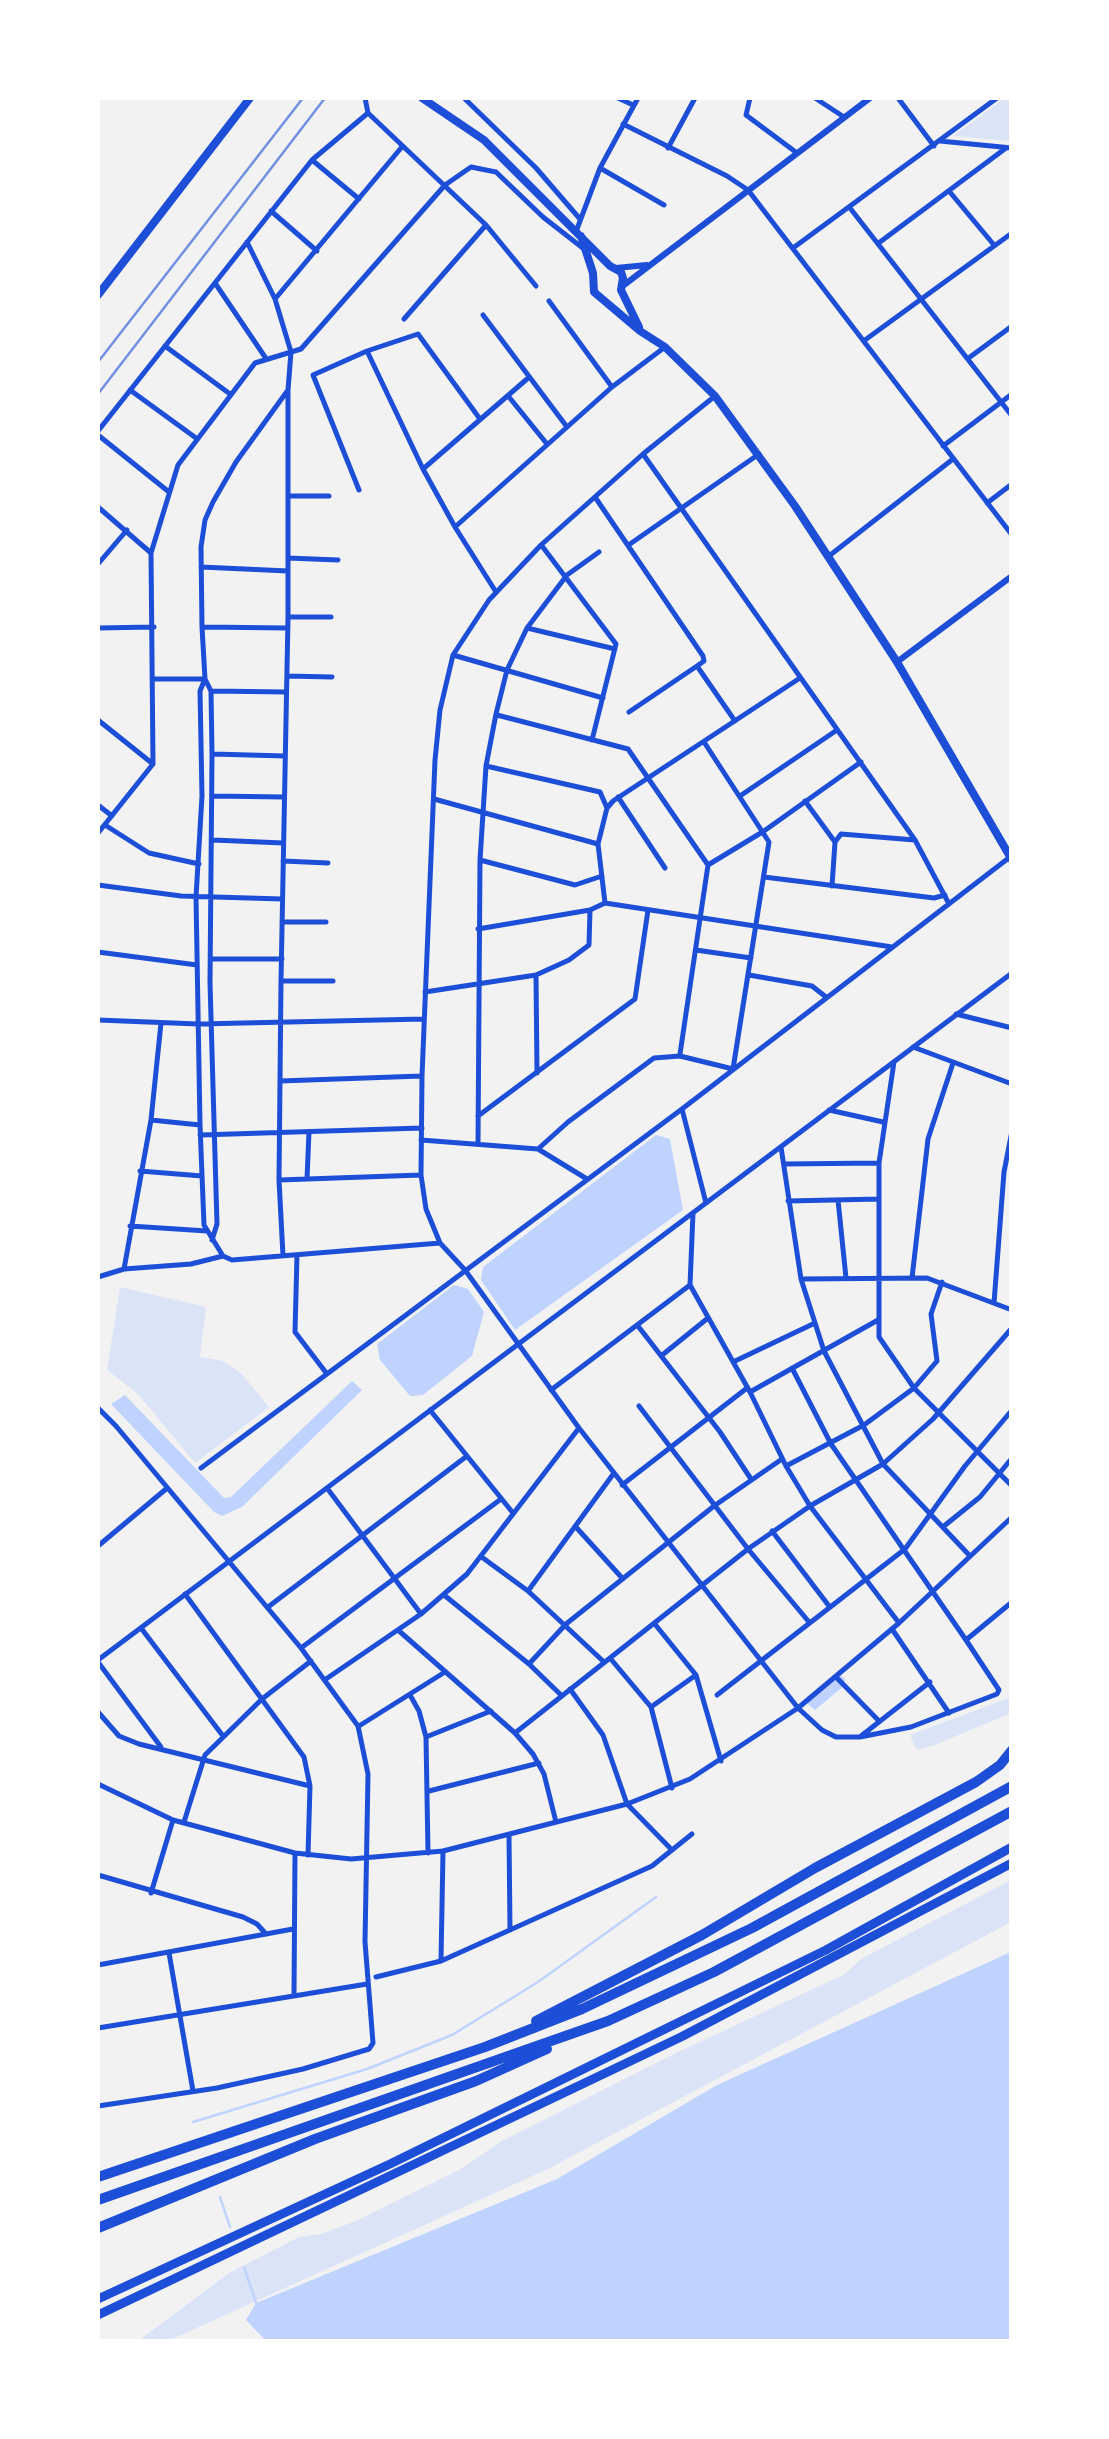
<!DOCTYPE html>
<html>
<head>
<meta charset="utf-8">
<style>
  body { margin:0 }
  #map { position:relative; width:1109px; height:2439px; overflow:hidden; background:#f2f2f2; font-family:"Times New Roman",serif }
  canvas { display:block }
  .frame { position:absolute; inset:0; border:100px solid #fff; pointer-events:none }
</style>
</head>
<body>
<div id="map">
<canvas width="1109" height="2439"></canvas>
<div class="frame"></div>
</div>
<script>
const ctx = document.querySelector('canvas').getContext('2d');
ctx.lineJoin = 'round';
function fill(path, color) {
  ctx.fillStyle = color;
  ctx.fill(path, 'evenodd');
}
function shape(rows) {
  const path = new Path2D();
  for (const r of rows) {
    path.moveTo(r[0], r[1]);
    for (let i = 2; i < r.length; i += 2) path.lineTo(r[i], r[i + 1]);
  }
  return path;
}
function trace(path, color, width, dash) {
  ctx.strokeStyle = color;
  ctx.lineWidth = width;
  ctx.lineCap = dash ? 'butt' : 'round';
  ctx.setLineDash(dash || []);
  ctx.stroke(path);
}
const green = shape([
  [1005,98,1011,98,1011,141,953,136],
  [120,1287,206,1307,200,1357,223,1361,241,1373,269,1407,195,1463,138,1394,107,1370],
  [1011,1697,1011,1713,935,1745,917,1750,910,1735],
  [1011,1880,1011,1922,548,2169,168,2341,138,2341,229,2273,299,2237,321,2234,358,2220,461,2169,500,2142,676,2053,845,1974,861,1959]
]);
const water = shape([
  [656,1135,670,1139,683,1210,515,1330,481,1280,483,1267],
  [454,1285,468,1289,484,1312,472,1356,423,1395,410,1396,380,1360,377,1344],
  [352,1381,362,1390,242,1507,222,1516,214,1512,111,1404,125,1395,224,1498,231,1497],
  [840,1675,845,1679,844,1686,815,1710,807,1703],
  [1011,1952,1011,2341,267,2342,246,2320,256,2303,557,2179,717,2085]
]);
const stream = shape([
  [193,2122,367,2069,452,2035,538,1982,656,1897],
  [220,2197,230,2227],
  [244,2267,256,2303]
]);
const minor = shape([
  [365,98,368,113,486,225,536,286],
  [464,98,536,168,580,219],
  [618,98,633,105],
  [750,98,746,115,797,153],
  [815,98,844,117],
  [898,98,934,146],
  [623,124,727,176,748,190,1012,535],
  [940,141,1012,148],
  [668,148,695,98],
  [312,160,359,199],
  [600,168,664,205],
  [949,191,994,245],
  [850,208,1012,416],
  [271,211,317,251],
  [577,229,600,168,638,98],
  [247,242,275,299,291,352,288,390,288,617,281,981,279,1180,283,1256],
  [880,242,1006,148],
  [793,248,997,98],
  [215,283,265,357],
  [275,299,401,148],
  [549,301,612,387],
  [483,315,567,427],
  [404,319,486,225],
  [865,340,1012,233],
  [165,346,230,394],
  [970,357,1012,326],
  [130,390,196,438],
  [715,396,643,454,541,545,489,600,453,655,440,710,435,760,422,1076,421,1175,426,1209,440,1243,465,1270,579,1428,798,1708,822,1730,836,1737,860,1737,911,1727,997,1694,999,1690,966,1640,831,1444,792,1368],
  [509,397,547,444],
  [480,419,418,334,367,351,423,469,455,527,496,592],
  [98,431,312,160,368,113],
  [98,435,169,492],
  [943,446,1012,394],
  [643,454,915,840,948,902],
  [423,469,527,379],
  [359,490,313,375,367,351],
  [289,496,329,496],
  [595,497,703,656,704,661,697,666],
  [987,503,1012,484],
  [98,507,151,553],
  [455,527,612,387,665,347],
  [630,544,759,454],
  [542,546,616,644,592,740],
  [829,556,953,459],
  [288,558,338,560],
  [98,564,127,530],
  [201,567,288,571],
  [289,617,331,617],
  [202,627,288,628],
  [98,628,154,627],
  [527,628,615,649],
  [453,655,603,698],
  [697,666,735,721],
  [287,676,332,677],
  [155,679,205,679],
  [205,679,200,691,202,796,196,897,200,1125,204,1225,223,1256],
  [211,691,286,692],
  [629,712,697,666],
  [497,715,628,749,708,865],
  [98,720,153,764],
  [213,754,285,756],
  [486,766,600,792,607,808],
  [212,796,284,797],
  [740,796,837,730],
  [618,797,665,868],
  [434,799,598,844],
  [805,801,835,842],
  [98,805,112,816],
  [105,825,149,853,199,864],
  [98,833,153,764,151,553,178,465,255,363,301,349,445,185,471,167,496,172,543,217,584,249],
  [213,840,283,843],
  [480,860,575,885,602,876],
  [283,861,328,863],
  [708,865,764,831,861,762],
  [764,877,934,898,945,895],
  [98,885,181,896,282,899],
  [832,886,835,842,841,834,915,840],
  [605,903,598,844,607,808,613,801,800,678],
  [605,903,892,947],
  [282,922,326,922],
  [478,929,590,910,605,903],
  [696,950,751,958],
  [98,952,197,965],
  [211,959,282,959],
  [749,975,812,986,826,997],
  [281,981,333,981],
  [425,992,536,975],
  [956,1014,1012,1028],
  [98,1020,198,1024,424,1019],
  [913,1047,1012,1084],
  [680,1054,708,865],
  [894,1062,879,1163,879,1337,914,1388,1012,1486],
  [537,1073,536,975,569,960,589,945,590,910],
  [280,1081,422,1076],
  [682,1109,706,1203],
  [829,1110,883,1122],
  [478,1116,635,999,648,910],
  [151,1120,200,1125],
  [200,1135,422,1128],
  [421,1140,538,1149,587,1179],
  [478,1144,480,860,486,766,496,714,507,670,527,628,567,575,599,552],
  [781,1147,801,1279,824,1351,883,1464,970,1556],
  [538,1149,568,1122,654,1058,680,1056,733,1069,769,842,704,742],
  [784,1164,879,1163],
  [140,1171,202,1176],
  [307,1179,309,1132],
  [279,1180,421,1175],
  [838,1200,846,1278],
  [788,1201,879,1199],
  [130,1226,207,1231],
  [212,1240,217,1224,210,983,212,754,211,691,205,679,202,627,201,547,205,520,213,502,236,462,288,390],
  [297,1255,295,1332,327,1374],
  [124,1269,151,1120,161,1023],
  [98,1277,124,1269,191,1264,223,1256,232,1260,440,1243],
  [912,1278,928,1139,953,1063],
  [801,1279,927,1278,1012,1310],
  [690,1285,750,1392,786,1466,810,1506,899,1623],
  [690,1285,693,1213],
  [994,1303,1004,1172,1012,1131],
  [638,1326,720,1432,751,1479],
  [661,1356,708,1318],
  [733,1362,815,1323],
  [551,1390,690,1285],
  [750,1392,878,1320],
  [639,1406,748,1549,809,1622],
  [98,1408,116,1426,301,1648,358,1726,368,1774,365,1942,373,2043,369,2049,303,2069,217,2088,98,2106],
  [430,1410,513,1513],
  [786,1466,864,1425,914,1388,937,1361,931,1314,942,1282],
  [201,1468,682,1109,1010,857],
  [622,1485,747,1388],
  [327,1488,421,1614],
  [575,1526,623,1579],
  [944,1526,980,1497,1012,1458],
  [772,1531,829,1606],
  [98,1546,166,1489],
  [483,1558,528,1591,604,1662],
  [528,1591,614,1473],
  [185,1594,304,1757,310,1786,308,1855],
  [444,1595,529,1664,562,1696],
  [268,1607,467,1456],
  [654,1623,696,1675,721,1761],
  [141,1628,223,1736],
  [892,1629,949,1713],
  [398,1630,515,1733,533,1754,544,1774,556,1822],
  [966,1640,1012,1602],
  [301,1648,501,1499],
  [610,1658,651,1707,672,1788],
  [98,1660,1012,973],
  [98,1662,161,1747],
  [529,1664,566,1624,714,1506,782,1459],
  [836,1677,879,1721],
  [326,1679,421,1614,467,1574,579,1428],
  [570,1689,603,1735,627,1804,672,1850],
  [410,1695,419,1711,426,1737,428,1853],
  [717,1695,905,1549,965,1466,1012,1410],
  [651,1707,696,1675],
  [98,1712,119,1736,139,1744,310,1786],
  [359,1726,445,1672],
  [515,1733,748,1549,810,1506,883,1464,933,1419,1012,1328],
  [861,1736,930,1682],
  [426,1737,491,1711],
  [98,1784,173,1820,295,1853,351,1859,443,1851,627,1804,690,1779,798,1708,899,1623,1012,1517],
  [429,1791,539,1763],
  [184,1822,205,1755,262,1699,311,1661],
  [509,1835,510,1930],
  [98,1875,243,1917,257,1924,266,1934],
  [151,1893,173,1820],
  [169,1953,193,2091],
  [441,1961,443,1851],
  [98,1965,293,1929],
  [376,1977,441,1961,652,1866,692,1834],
  [294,1995,295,1853],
  [98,2028,367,1984]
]);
const tertiary = shape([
  [616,268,647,265],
  [624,285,870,98],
  [897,662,1012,576]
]);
const secondary = shape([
  [422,98,484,140,610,266,621,272,623,278,621,290,639,327],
  [581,236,593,273,594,292,640,331,665,347,715,396,795,506,897,662,1012,860],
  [98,295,250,98]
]);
const trunk = shape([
  [98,2299,390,2164,826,1950,1012,1847],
  [98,2315,681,2037,1012,1863]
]);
const motorway = shape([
  [536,2021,702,1935,815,1868,976,1782,1000,1765,1012,1750],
  [98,2177,485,2047,582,2009,752,1928,1012,1786],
  [98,2200,608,2021,714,1972,1012,1811],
  [98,2228,315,2139,476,2081,547,2049]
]);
const rail = shape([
  [98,362,303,98],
  [98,394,325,98]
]);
fill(green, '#dbe4f7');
fill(water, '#bfd3fe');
trace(stream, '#bfd3fe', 2.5);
trace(minor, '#1d4ed8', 5);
trace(tertiary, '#1d4ed8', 6);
trace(secondary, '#1d4ed8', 8);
trace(trunk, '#1d4ed8', 9);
trace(motorway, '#1d4ed8', 10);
trace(rail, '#7290e2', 2.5);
</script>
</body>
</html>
